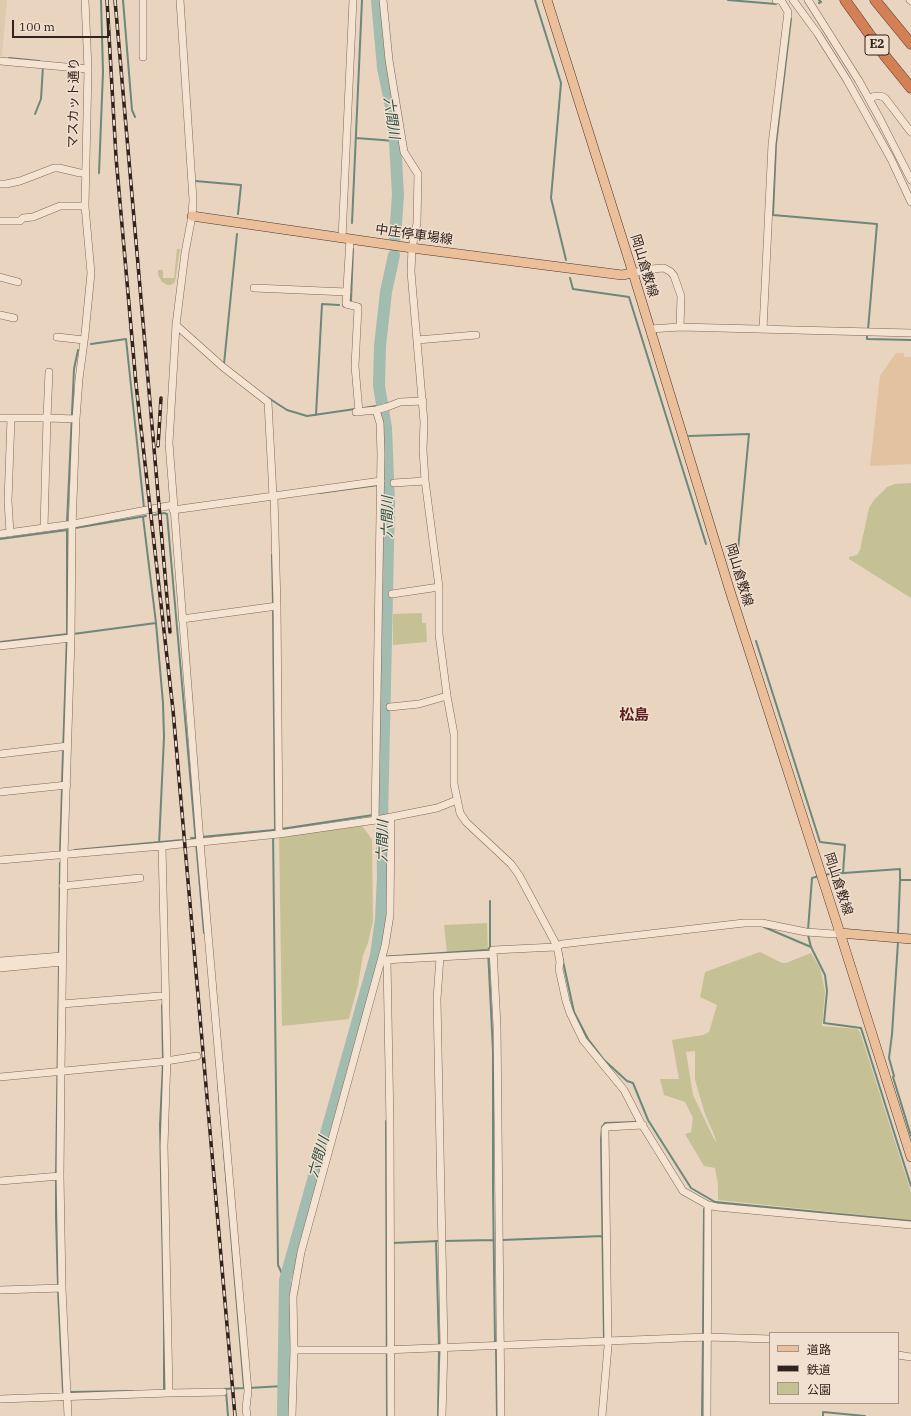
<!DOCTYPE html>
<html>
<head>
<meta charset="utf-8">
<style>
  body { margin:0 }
  #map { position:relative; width:911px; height:1416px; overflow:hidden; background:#e9d4c0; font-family:"IBM Plex Serif","Noto Sans JP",serif }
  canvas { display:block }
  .legend { position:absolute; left:769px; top:1332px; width:130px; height:72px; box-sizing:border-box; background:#f1e0cf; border:1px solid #a59488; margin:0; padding:5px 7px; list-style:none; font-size:12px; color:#32221d }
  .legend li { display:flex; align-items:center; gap:8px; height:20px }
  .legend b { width:20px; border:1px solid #a59488 }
  .scale { position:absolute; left:12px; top:20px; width:97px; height:18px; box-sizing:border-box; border:2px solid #32221d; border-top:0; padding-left:5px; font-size:12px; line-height:14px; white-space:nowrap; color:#32221d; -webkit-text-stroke:3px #f1e0cf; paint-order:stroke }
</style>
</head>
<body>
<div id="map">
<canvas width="911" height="1416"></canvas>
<ul class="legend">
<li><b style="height:5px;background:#eabf9a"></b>道路</li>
<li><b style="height:5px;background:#32221d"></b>鉄道</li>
<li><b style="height:11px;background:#c6c195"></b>公園</li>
</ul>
<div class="scale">100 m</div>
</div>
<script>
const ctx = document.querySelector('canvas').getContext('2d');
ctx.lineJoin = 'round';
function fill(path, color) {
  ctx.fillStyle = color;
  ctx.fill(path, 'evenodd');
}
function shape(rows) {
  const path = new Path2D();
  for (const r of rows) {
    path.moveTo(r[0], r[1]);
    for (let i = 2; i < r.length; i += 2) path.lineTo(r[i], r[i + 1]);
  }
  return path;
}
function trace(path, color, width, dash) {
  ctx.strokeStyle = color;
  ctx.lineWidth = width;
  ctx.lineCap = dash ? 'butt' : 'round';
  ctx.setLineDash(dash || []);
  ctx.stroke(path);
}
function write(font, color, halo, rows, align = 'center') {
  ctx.font = font + ' "IBM Plex Serif","Noto Sans JP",serif';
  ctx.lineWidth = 3;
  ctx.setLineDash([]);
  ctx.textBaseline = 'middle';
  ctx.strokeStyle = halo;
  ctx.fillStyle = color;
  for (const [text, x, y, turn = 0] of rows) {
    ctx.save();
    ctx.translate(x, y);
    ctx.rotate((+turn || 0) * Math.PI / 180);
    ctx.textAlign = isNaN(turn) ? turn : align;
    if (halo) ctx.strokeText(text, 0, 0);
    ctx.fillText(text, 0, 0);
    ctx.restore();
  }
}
const farmland = shape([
  [0,0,7,0,2,56,0,56]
]);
const green = shape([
  [177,249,180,249,175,282,171,285,167,285,162,282,158,275,158,270,163,270,163,278,174,278],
  [911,483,911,598,849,559,849,557,857,555,860,550,869,508,874,500,887,487,895,484],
  [422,613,422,623,426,623,427,642,393,645,393,614],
  [362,826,372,839,373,921,368,943,363,955,358,985,349,1019,282,1026,279,836],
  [487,923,488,950,447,953,444,925],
  [760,952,782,963,786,963,811,953,820,968,825,991,822,1026,857,1029,860,1032,911,1192,911,1220,718,1200,718,1184,715,1168,704,1166,685,1134,691,1132,693,1118,685,1102,664,1095,660,1079,679,1079,672,1040,703,1035,709,1032,717,1005,700,997,705,972],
  [695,1051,695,1080,705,1114,715,1137,716,1143,693,1095,686,1052]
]);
const sand = shape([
  [896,353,904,353,904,357,911,357,911,464,870,466,880,376]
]);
const stream = shape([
  [123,0,132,110,135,117],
  [535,0,561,83,551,198,566,260],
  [728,0,776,4],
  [819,0,821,2,819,3],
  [790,18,791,19,776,144,773,215,877,224,868,330],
  [9,58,39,61],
  [35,114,41,99,43,66],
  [356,138,395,141],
  [99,173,103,72,101,0],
  [195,181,241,185,238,214],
  [352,223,362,0],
  [570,278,573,289,629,297,706,544],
  [351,301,353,249],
  [867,335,867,339,911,340],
  [91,344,126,339,144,508],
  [224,364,237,234],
  [267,397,287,410,307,416,355,409],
  [364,408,382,405],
  [316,415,322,304,339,305],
  [689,436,749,434,738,550,735,552,730,552],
  [382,485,388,484],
  [319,493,378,485],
  [154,515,164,513,167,514,204,933],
  [143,517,156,623,163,703,164,737,159,845],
  [67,523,74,369,78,350],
  [75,528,146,516],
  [0,539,67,530,67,634,62,783],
  [272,555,273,604],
  [273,609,275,830],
  [73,634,156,623],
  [756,641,820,842,845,845,843,873],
  [0,642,68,634],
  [281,829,373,815],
  [273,830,278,1265,285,1280],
  [201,837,274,830],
  [191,838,197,838],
  [75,850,182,840],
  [60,853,62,788],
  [824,875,830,874,900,869,900,880,911,880],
  [764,927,811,947],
  [808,930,812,878,819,876],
  [898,933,900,880],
  [808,935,811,947,825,975,827,991,824,1023,861,1028,911,1186],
  [898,942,892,1034,889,1058,894,1076,893,1077,911,1136],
  [488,950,493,1051,493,1190,495,1343],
  [561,952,574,1012,588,1039,604,1060,627,1081,633,1083,648,1120,691,1188,715,1202,911,1221],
  [59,954,60,863],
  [376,956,380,957,488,950,490,947,490,901],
  [162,1005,163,1059],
  [163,1063,160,1125,164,1320,164,1390],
  [218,1082,244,1388],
  [386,1121,387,1416],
  [56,1174,59,965],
  [56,1179,56,1218,58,1286],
  [502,1240,603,1236],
  [436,1241,439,1344],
  [444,1241,493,1240],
  [392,1243,439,1241],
  [58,1290,63,1392,64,1392],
  [703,1335,704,1209],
  [604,1339,601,1139,602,1127,605,1123,637,1122],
  [496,1347,497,1416],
  [249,1388,283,1386],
  [223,1389,244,1388],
  [226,1391,228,1416],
  [69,1392,134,1391],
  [438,1416,439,1351],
  [702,1416,703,1339],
  [823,1416,823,1412,865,1416]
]);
const river = shape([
  [377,0,383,68,393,116,395,141,398,195,395,237],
  [283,1416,285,1280,376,955,381,919,383,876,382,820,389,502,386,428,379,386,380,346,386,292,394,255]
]);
const minor = shape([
  [180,0,193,200,192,216,185,253,176,325,169,443,200,842,248,1391,246,1408,247,1416],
  [383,0,389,60,404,152,418,174,417,223,412,248,411,272,424,422,423,450,425,480,439,587,439,634,447,696,454,734,454,784,460,813,466,822,511,864,519,875,557,946,560,962,559,969,566,1001,570,1013,583,1040,624,1090,641,1123,683,1191,708,1205,717,1207,911,1225],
  [793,0,818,34,847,80,891,159,911,202],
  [808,0,859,81,880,119,911,180],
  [910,0,911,1],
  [143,57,143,0],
  [0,61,88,69],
  [869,99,875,96,881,96,885,98,911,132],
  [0,184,6,184,20,181,54,168,59,168,80,173,85,173],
  [0,221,20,221,23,218,33,217,60,206,85,206],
  [342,238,353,0],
  [350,239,346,304,358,307,355,366,359,412],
  [633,273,651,269,664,268,671,272,674,276,681,296,680,327],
  [0,277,18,282],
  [254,288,347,292],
  [0,315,14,318],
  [176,325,223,367,268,402,273,496],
  [650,329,680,327,911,333],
  [763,329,772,144,788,12,781,0,776,0],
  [57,337,84,340],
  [417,340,476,335],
  [49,372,47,418,76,419],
  [356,412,376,410,387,407,400,402,423,401],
  [0,418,47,418,44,528],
  [394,483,425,481],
  [274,496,277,606,279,834],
  [173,510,381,481],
  [10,533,8,501,11,418],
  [0,534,73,524,173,505],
  [392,594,439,587],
  [182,619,277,606],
  [0,646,71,638],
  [390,707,419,704,447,696],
  [0,754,68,746],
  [0,792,67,785],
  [375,820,381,454,380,423,376,410],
  [0,860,162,846,279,834,376,820,437,808,457,800],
  [63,886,140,878],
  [440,957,437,999,444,1347,442,1416],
  [384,960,493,954],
  [387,960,390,1125,391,1416],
  [0,961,62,956],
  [0,968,62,962],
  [62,1004,160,996],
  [0,1077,160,1062,197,1056],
  [0,1181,60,1176],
  [0,1290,62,1288],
  [294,1350,384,1350,707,1337,770,1339],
  [898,1355,911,1357],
  [169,1393,223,1392],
  [0,1399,169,1393,164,1146,167,1057,162,846],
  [68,1416,62,1288,60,1176,61,1071,64,855,71,638,72,528,76,419,79,379,85,334,91,273,85,206,88,69,85,0],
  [292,1416,294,1350,293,1297,301,1252,385,946,390,915,391,817],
  [501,1416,497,1026,493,950,555,947,562,944,744,923,762,923,806,932,834,934,840,933],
  [602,1416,608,1346,605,1129,607,1127,643,1125],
  [707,1416,708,1205]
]);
const major = shape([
  [547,0,633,273,730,591,840,933,911,1157],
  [192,216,412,248,622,275,633,273],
  [840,933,911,939]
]);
const highway = shape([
  [845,0,885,56,911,88],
  [875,0,911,44]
]);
const rail = shape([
  [107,0,116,157,136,384,173,710,235,1416],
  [115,0,170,632],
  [158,446,161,398]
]);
const shields = [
  [877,45,24]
];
const shieldNames = [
  ["E2",877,45]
];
const streetNames = [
  ["マスカット通り",74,103,-89],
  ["中庄停車場線",414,235,8],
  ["岡山倉敷線",644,266,73],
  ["岡山倉敷線",739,575,73],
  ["岡山倉敷線",838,884,72]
];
const waterNames = [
  ["六間川",391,118,82],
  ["六間川",388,517,-90],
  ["六間川",383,841,-89],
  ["六間川",319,1157,-74]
];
const quarterNames = [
  ["松島",634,716]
];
fill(farmland, '#decbae');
fill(green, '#c6c195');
fill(sand, '#e3c29f');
trace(stream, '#6b887a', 2);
trace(river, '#a2bcaf', 12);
trace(minor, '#81665a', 8);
trace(major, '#4f362e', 10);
trace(highway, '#4f362e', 11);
trace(minor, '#f5e3d2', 7);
trace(major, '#eabf9a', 9);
trace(highway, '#d38056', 10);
trace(rail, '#32221d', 3.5);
trace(rail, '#f1e0cf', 2, [6]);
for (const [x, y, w] of shields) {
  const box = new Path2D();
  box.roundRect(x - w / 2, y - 10, w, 20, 3);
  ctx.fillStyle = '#f1e0cf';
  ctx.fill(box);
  trace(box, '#32221d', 1);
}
write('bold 12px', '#32221d', null, shieldNames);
write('13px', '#32221d', '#f1e0cf', streetNames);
write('italic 14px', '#2d5046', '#f1e0cf', waterNames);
write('bold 15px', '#5a2021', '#f1e0cf', quarterNames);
</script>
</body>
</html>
